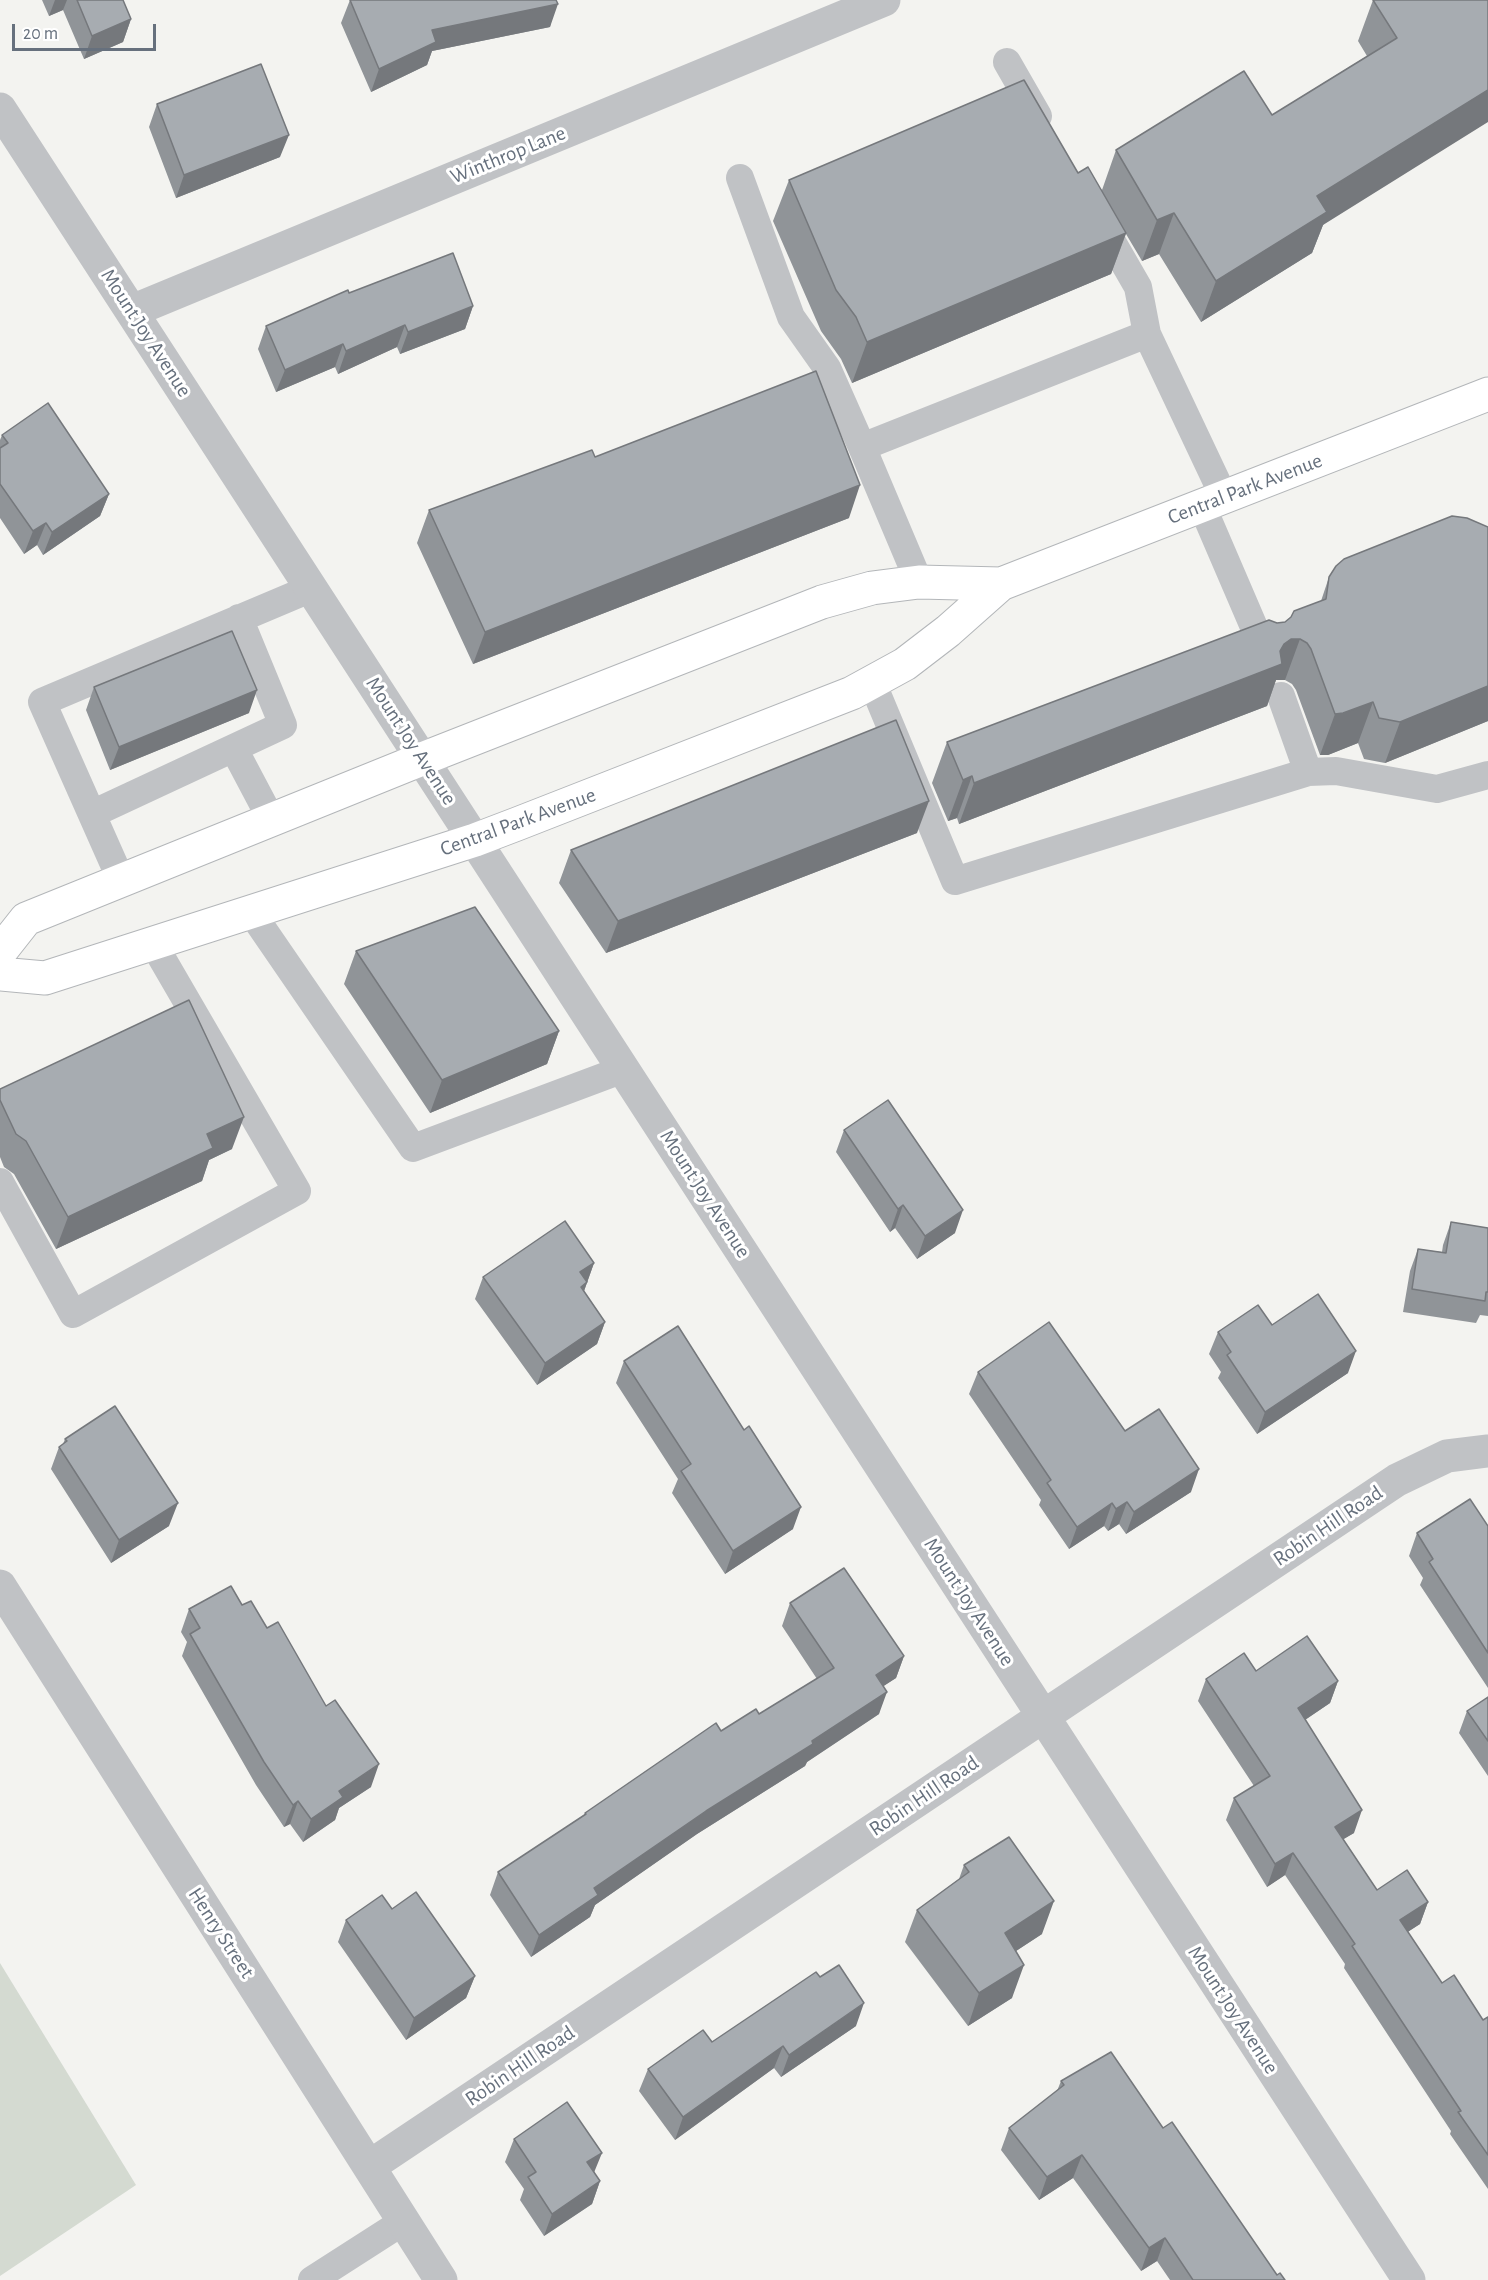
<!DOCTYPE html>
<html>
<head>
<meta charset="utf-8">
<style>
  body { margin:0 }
  #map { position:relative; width:1488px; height:2280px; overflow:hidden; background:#f3f3f0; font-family:"Alegreya Sans",sans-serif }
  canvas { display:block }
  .scale { position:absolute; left:12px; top:24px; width:144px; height:27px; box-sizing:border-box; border:3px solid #66707d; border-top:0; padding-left:8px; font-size:18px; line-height:21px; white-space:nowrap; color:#66707d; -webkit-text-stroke:4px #fff; paint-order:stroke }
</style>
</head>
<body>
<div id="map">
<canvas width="1488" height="2280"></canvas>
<div class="scale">20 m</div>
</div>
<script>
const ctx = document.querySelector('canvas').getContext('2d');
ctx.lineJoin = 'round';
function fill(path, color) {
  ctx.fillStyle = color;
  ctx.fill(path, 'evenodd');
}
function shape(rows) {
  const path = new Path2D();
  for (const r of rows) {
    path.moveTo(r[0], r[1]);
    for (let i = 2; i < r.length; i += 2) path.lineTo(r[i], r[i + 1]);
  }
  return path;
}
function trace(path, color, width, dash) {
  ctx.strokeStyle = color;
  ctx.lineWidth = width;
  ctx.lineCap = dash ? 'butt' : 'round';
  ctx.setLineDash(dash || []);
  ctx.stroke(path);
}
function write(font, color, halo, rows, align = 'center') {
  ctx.font = font + ' "Alegreya Sans",sans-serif';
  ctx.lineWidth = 6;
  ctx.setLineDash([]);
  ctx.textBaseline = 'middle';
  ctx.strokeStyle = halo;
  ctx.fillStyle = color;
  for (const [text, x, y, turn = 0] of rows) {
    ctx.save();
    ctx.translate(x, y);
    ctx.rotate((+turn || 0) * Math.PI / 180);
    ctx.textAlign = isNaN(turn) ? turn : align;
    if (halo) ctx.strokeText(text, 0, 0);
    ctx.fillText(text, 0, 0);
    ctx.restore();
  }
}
const green = shape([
  [0,1963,136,2185,0,2276]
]);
const service = shape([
  [1007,62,1038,116],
  [740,178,791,317,827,368,862,447],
  [1100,221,1138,287,1147,334],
  [1202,506,1263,648],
  [919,582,862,447,1147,334,1224,497],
  [872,682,955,881,1308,772],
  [1281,696,1308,772,1336,771,1437,789,1488,775],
  [234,749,271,819],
  [92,814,283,725,239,618],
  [121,880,42,702,312,588],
  [251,912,413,1148,624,1069],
  [0,1182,73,1314,297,1191,153,943],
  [312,2280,404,2221]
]);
const minor = shape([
  [0,109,1409,2280],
  [132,311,884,0],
  [0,1586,441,2280],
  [370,2166,1397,1480,1447,1456,1488,1451]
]);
const primary = shape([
  [0,952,26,919,422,759,822,602,872,588,919,582,1001,584],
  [0,974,45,978,475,840,517,824,852,693,905,664,948,631,1001,584,1488,394]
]);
const wall = shape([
  [42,0,123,0,131,19,123,42,84,59,63,10,49,16],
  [350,0,557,0,556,0,550,27,432,51,427,65,371,92,341,23],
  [1373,0,1488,0,1323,225,1312,253,1201,322,1159,254,1142,261,1126,234,1111,274,852,383,841,359,821,331,773,221,789,180,1078,173,1102,190,1116,150,1272,115,1367,56,1358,41],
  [157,104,280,157,176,198,149,127],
  [349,293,473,306,465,329,400,354,397,347,338,374,335,367,276,392,258,349,266,326],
  [2,435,109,494,100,516,43,555,37,545,24,554,0,518,0,440],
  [595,457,849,518,473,664,417,543,429,510],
  [1488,527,1488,721,1385,763,1364,759,1358,743,1328,755,1320,755,1296,690,1292,684,1285,680,1276,680,1267,706,959,824,957,818,948,821,932,783,947,742,1277,623,1285,622,1321,601,1329,577],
  [94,687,249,713,110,770,86,710],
  [917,833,606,953,559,883,571,850],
  [356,951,559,1031,547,1064,430,1113,344,984],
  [0,1089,232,1149,209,1160,202,1181,56,1249,14,1174,4,1167,0,1157],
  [844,1130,955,1233,917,1259,895,1228,890,1232,836,1152],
  [1451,1222,1488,1228,1488,1316,1480,1315,1476,1323,1403,1312,1410,1271,1418,1249,1442,1252,1443,1245],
  [594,1263,584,1291,605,1322,597,1344,537,1385,475,1299,483,1277],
  [1272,1325,1348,1373,1257,1434,1218,1378,1221,1372,1209,1354,1218,1332],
  [624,1361,793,1529,725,1574,672,1493,678,1479,616,1383],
  [978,1372,1125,1431,1191,1492,1126,1534,1119,1524,1108,1531,1104,1526,1069,1549,1039,1505,1041,1500,969,1394],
  [65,1439,169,1526,111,1563,51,1469,59,1447,63,1444],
  [1488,1526,1488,1688,1420,1585,1423,1578,1409,1556,1417,1533],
  [790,1603,904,1656,896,1678,883,1686,879,1714,807,1762,805,1766,697,1834,595,1905,590,1917,531,1957,490,1895,498,1872,584,1815,585,1813,721,1731,759,1714,817,1679,782,1626],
  [242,1605,267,1628,371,1787,339,1808,335,1820,303,1842,290,1824,284,1827,256,1785,182,1656,187,1642,181,1632,189,1609],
  [1256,1671,1338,1681,1330,1703,1305,1720,1354,1833,1343,1839,1377,1890,1428,1902,1420,1924,1407,1932,1442,1983,1483,2020,1488,2017,1488,2189,1450,2134,1451,2131,1344,1968,1345,1964,1285,1875,1267,1887,1226,1820,1234,1798,1254,1786,1198,1701,1206,1679],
  [1488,1697,1488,1776,1459,1733,1467,1711],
  [964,1865,1042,1934,1016,1951,1012,1998,968,2026,905,1942,917,1910,959,1879],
  [392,1909,475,1976,466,1998,406,2040,338,1942,346,1920],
  [856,2026,781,2077,774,2068,675,2140,639,2091,648,2069,712,2042],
  [1061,2081,1163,2128,1277,2275,1285,2280,1170,2280,1157,2261,1141,2271,1073,2178,1039,2200,1001,2150,1009,2128,1057,2091],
  [514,2139,594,2173,600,2181,592,2204,544,2236,520,2200,524,2189,505,2162]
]);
const shadedWall = shape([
  [55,0,67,0,63,10,49,16],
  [558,4,550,27,432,51,427,65,371,92,379,69,432,30],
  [131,19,123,42,84,59,92,36],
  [1488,90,1488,122,1323,225,1312,253,1201,322,1216,281,1317,196],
  [289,135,280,157,176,198,184,175],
  [1174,213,1159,254,1142,261,1157,220],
  [1126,233,1111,274,852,383,867,342],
  [473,306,465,329,400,354,408,332],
  [405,325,397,347,338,374,346,351],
  [343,344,335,367,276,392,285,370],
  [860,485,849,518,473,664,485,632],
  [109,494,100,516,43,555,52,532],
  [46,523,37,545,24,554,33,531],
  [1291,639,1300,639,1285,680,1276,680,1267,706,959,824,974,783,1284,644],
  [1488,686,1488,721,1385,763,1400,722],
  [257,690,249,713,110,770,119,747],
  [1373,702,1358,743,1328,755,1320,755,1335,714],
  [972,776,957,818,948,821,963,780],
  [929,801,917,833,606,953,618,921],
  [559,1031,547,1064,430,1113,442,1080],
  [244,1117,232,1149,209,1160,202,1181,56,1249,68,1217,207,1134],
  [903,1205,895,1228,890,1232,898,1209],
  [963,1210,955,1233,917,1259,925,1236],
  [594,1263,579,1305,580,1272],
  [605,1322,597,1344,537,1385,545,1363],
  [1356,1351,1348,1373,1257,1434,1265,1412],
  [1199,1469,1191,1492,1126,1534,1134,1512],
  [1127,1502,1119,1524,1108,1531,1116,1509],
  [178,1503,169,1526,111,1563,119,1540],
  [1112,1503,1104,1526,1069,1549,1077,1527],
  [801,1507,793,1529,725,1574,733,1551],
  [904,1656,896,1678,867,1697,876,1675],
  [1338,1681,1330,1703,1290,1730,1298,1708],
  [887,1692,879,1714,807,1762,805,1766,697,1834,595,1905,590,1917,531,1957,539,1935,594,1888,706,1811],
  [379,1764,371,1787,339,1808,335,1820,303,1842,311,1819,339,1791],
  [298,1801,290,1824,284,1827,293,1805],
  [1362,1810,1354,1833,1327,1849,1335,1827],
  [1293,1853,1285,1875,1267,1887,1275,1864],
  [1054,1901,1042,1934,993,1966,1005,1933],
  [1428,1902,1420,1924,1391,1943,1400,1920],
  [1024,1965,1012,1998,968,2026,979,1993],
  [475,1976,466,1998,406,2040,414,2018],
  [864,2003,856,2026,781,2077,789,2055],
  [783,2046,774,2068,675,2140,683,2117],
  [602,2153,593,2175,587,2162],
  [1082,2155,1073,2178,1039,2200,1047,2177],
  [600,2181,592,2204,544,2236,552,2214],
  [1165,2238,1157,2261,1141,2271,1149,2248]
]);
const building = shape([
  [77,0,123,0,131,19,92,36,77,0],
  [350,0,556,0,558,4,432,30,436,42,379,69,350,0],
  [1373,0,1488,0,1488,90,1317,196,1327,212,1216,281,1174,213,1157,220,1116,150,1244,71,1272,115,1397,38,1373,0],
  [261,64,289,135,184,175,157,104,261,64],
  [1024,80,1078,173,1088,167,1126,233,867,342,856,317,836,290,789,180,1024,80],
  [453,253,473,306,408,332,405,325,346,351,343,344,285,370,266,326,348,290,349,293,453,253],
  [816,371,860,485,485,632,429,510,592,450,595,457,816,371],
  [48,403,109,494,52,532,46,523,33,531,0,484,0,448,8,443,2,435,48,403],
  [1452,516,1467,518,1488,527,1488,686,1400,722,1379,718,1373,702,1343,713,1335,714,1311,649,1307,643,1300,639,1291,639,1284,644,1280,651,1282,664,974,783,972,776,963,780,947,742,1269,620,1277,623,1285,622,1291,617,1294,611,1326,599,1329,577,1336,566,1344,559,1452,516],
  [232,631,257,690,119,747,94,687,232,631],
  [896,720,929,801,618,921,571,850,896,720],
  [475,907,559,1031,442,1080,356,951,475,907],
  [189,1000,244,1117,207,1134,213,1148,68,1217,26,1141,16,1134,0,1100,0,1089,189,1000],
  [888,1100,963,1210,925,1236,903,1205,898,1209,844,1130,888,1100],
  [565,1221,594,1263,580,1272,587,1282,581,1287,605,1322,545,1363,483,1277,565,1221],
  [1451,1222,1488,1228,1488,1292,1486,1292,1485,1301,1412,1289,1418,1249,1446,1253,1451,1222],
  [1318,1294,1356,1351,1265,1412,1227,1355,1231,1352,1218,1332,1258,1305,1272,1325,1318,1294],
  [1049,1322,1125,1431,1159,1409,1199,1469,1134,1512,1127,1502,1116,1509,1112,1503,1077,1527,1047,1483,1051,1480,978,1372,1049,1322],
  [678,1326,744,1430,749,1426,801,1507,733,1551,681,1471,691,1464,624,1361,678,1326],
  [115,1406,178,1503,119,1540,59,1447,67,1441,65,1439,115,1406],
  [1470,1499,1488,1526,1488,1653,1429,1562,1433,1559,1417,1533,1470,1499],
  [844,1568,904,1656,876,1675,887,1692,812,1741,813,1744,706,1811,594,1888,598,1895,539,1935,498,1872,586,1814,585,1813,716,1723,721,1731,756,1709,759,1714,834,1668,790,1603,844,1568],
  [231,1586,242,1605,251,1601,267,1628,278,1622,326,1706,335,1700,379,1764,339,1791,343,1797,311,1819,298,1801,293,1805,264,1762,190,1634,200,1628,189,1609,231,1586],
  [1307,1636,1338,1681,1298,1708,1362,1810,1335,1827,1377,1890,1407,1870,1428,1902,1400,1920,1442,1983,1454,1975,1483,2020,1488,2017,1488,2155,1458,2112,1461,2111,1352,1946,1355,1944,1293,1853,1275,1864,1234,1798,1270,1776,1206,1679,1244,1653,1256,1671,1307,1636],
  [1488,1697,1488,1741,1467,1711,1488,1697],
  [1009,1837,1054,1901,1005,1933,1024,1965,979,1993,917,1910,969,1872,964,1865,1009,1837],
  [416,1892,475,1976,414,2018,346,1920,382,1895,392,1909,416,1892],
  [839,1965,864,2003,789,2055,783,2046,683,2117,648,2069,703,2030,712,2042,816,1972,820,1977,839,1965],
  [1111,2052,1163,2128,1172,2122,1277,2275,1280,2273,1285,2280,1193,2280,1165,2238,1149,2248,1082,2155,1047,2177,1009,2128,1064,2085,1061,2081,1111,2052],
  [567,2102,602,2153,587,2162,600,2181,552,2214,528,2177,536,2172,514,2139,567,2102]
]);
const streetNames = [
  ["Winthrop Lane",508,155,-22],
  ["Mount Joy Avenue",146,333,57],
  ["Central Park Avenue",1245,489,-21],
  ["Mount Joy Avenue",411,741,57],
  ["Central Park Avenue",518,822,-20],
  ["Mount Joy Avenue",705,1194,57],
  ["Robin Hill Road",1328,1526,-34],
  ["Mount Joy Avenue",969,1602,57],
  ["Robin Hill Road",924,1796,-34],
  ["Henry Street",221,1933,57],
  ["Mount Joy Avenue",1233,2010,57],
  ["Robin Hill Road",520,2066,-34]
];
fill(green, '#d4dad1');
trace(primary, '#b3b6b9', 35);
trace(service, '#c0c2c5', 28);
trace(minor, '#c0c2c5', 33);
trace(primary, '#fff', 33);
fill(wall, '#909498');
fill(shadedWall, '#75787c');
fill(building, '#a7acb1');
trace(building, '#75787c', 1.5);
write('21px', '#66707d', '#fff', streetNames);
</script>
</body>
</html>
